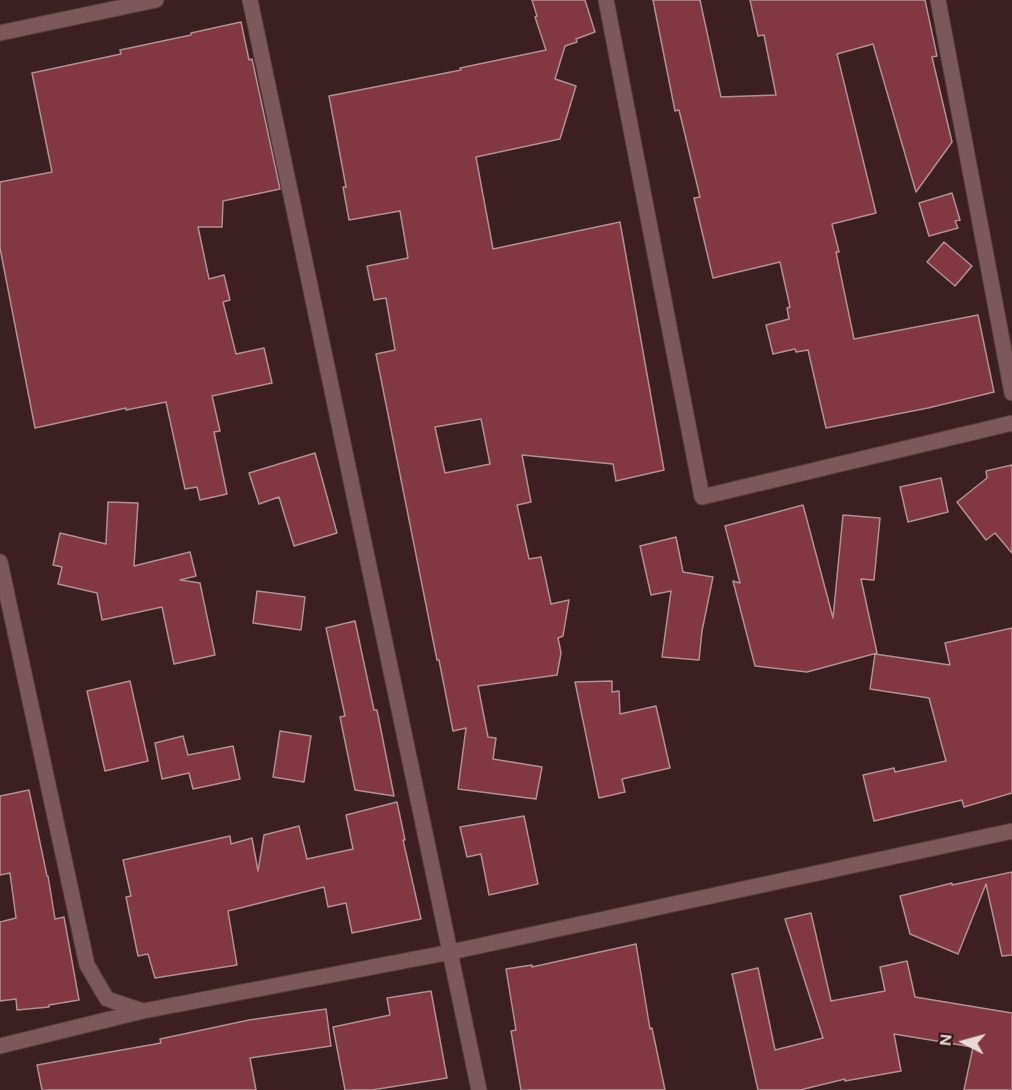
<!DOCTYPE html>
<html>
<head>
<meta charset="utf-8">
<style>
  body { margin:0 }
  #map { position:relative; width:1012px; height:1090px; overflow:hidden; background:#3b1f22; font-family:"DM Sans",sans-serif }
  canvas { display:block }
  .north { position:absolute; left:934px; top:1012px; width:60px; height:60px; -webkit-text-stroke:4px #301619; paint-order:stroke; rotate:276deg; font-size:16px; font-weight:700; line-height:24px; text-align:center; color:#ebd8d9 }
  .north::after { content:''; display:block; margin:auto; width:21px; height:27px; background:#ebd8d9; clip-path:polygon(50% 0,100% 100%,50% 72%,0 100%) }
</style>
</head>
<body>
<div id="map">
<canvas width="1012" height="1090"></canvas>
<div class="north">N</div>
</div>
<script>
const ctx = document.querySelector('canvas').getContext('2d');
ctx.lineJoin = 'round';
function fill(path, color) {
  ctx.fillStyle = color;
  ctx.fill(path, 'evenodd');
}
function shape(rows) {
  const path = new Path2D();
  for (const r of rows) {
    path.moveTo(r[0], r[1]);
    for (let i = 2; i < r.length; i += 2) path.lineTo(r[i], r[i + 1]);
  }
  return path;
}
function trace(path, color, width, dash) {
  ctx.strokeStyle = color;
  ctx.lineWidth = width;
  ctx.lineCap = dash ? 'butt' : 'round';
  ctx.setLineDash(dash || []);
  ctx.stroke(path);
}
const building = shape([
  [532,0,585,0,595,32,576,39,577,42,565,46,555,79,576,86,560,139,476,157,493,249,620,222,664,470,616,481,613,464,522,455,531,502,517,505,529,559,541,557,551,604,569,600,563,636,558,638,561,653,557,675,478,686,488,737,496,738,493,759,542,767,536,799,458,789,466,728,453,731,439,660,437,660,376,354,395,350,386,298,374,300,367,266,408,258,400,211,349,220,343,187,346,187,329,96,461,70,460,68,546,50,535,17,537,16,532,0],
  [481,419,490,464,445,473,435,427,481,419],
  [653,0,700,0,721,97,776,95,764,35,758,36,750,0,925,0,937,56,932,57,952,142,916,192,873,44,837,54,876,213,832,224,839,252,836,252,854,339,978,315,994,392,928,408,826,428,808,350,796,352,795,349,773,354,766,325,789,319,787,308,790,307,780,262,713,278,694,198,700,197,679,110,675,111,653,0],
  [241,22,249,60,252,59,280,189,223,201,222,227,198,227,209,279,224,275,230,300,223,302,236,354,264,348,272,383,212,396,220,431,214,432,227,494,200,500,197,487,185,489,166,402,126,410,126,408,35,428,0,248,0,182,52,172,32,73,121,54,120,50,191,35,191,33,241,22],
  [952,193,960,220,955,221,958,228,929,236,919,203,952,193],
  [944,242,972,266,955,286,927,262,944,242],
  [315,453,337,533,294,546,279,497,259,504,249,473,315,453],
  [1012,465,1012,553,995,533,986,540,957,502,987,478,986,471,1012,465],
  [941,478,948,512,908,522,900,487,941,478],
  [108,502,138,503,134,566,190,552,196,576,180,580,200,583,215,655,174,664,162,607,102,620,97,593,58,584,62,567,53,565,60,533,106,544,108,502],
  [803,505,833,618,843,515,880,518,874,580,861,579,877,653,807,672,755,666,733,581,740,583,725,526,803,505],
  [676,537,683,572,713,577,702,631,699,660,662,657,671,591,651,595,640,546,676,537],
  [257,591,305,597,301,630,253,623,257,591],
  [355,621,374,710,377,710,394,796,355,790,340,717,345,716,326,628,355,621],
  [1012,628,1012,793,964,807,962,800,874,821,863,775,894,768,895,772,946,761,929,698,870,689,875,654,950,665,945,643,1012,628],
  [130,681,148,761,105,771,87,691,130,681],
  [612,681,612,692,619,691,620,714,656,706,670,768,622,779,625,792,599,798,575,682,612,681],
  [280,731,311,736,304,782,273,777,280,731],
  [183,736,188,755,233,746,240,779,193,789,189,773,162,779,155,743,183,736],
  [29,790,47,876,48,876,55,919,64,917,79,1000,49,1005,49,1007,17,1010,16,999,0,1001,0,922,16,918,10,873,0,875,0,796,29,790],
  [397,802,405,840,403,840,421,919,352,933,346,903,328,907,324,887,228,911,237,965,155,978,148,954,138,956,126,897,131,896,123,860,230,836,231,844,252,838,258,871,264,835,299,826,307,859,353,849,346,815,397,802],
  [524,816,538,884,489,895,481,854,467,857,460,827,524,816],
  [1012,872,1012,955,1002,956,986,884,958,954,910,934,900,896,952,883,952,885,1012,872],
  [811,913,831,1001,885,991,880,967,907,961,915,997,1012,1013,1012,1090,964,1090,973,1047,894,1034,901,1071,845,1081,845,1079,800,1090,758,1090,732,974,758,968,775,1050,823,1038,785,919,811,913],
  [636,944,650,1029,652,1028,665,1090,521,1090,511,1031,516,1030,506,969,532,965,532,967,636,944],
  [431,991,447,1078,372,1090,345,1090,333,1027,390,1015,387,998,431,991],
  [326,1009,331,1046,250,1058,256,1090,42,1090,37,1065,161,1043,160,1039,249,1020,326,1009]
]);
const street = shape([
  [250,0,479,1090],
  [606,0,702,497,1012,423],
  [938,0,1012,393],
  [0,33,156,0],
  [0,562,87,965,107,999,143,1011,451,952,1012,831],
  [0,1046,143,1011]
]);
fill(building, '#813843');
trace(building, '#b28f92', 1.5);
trace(street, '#573d3f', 17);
trace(street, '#7a585b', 15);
</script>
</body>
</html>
